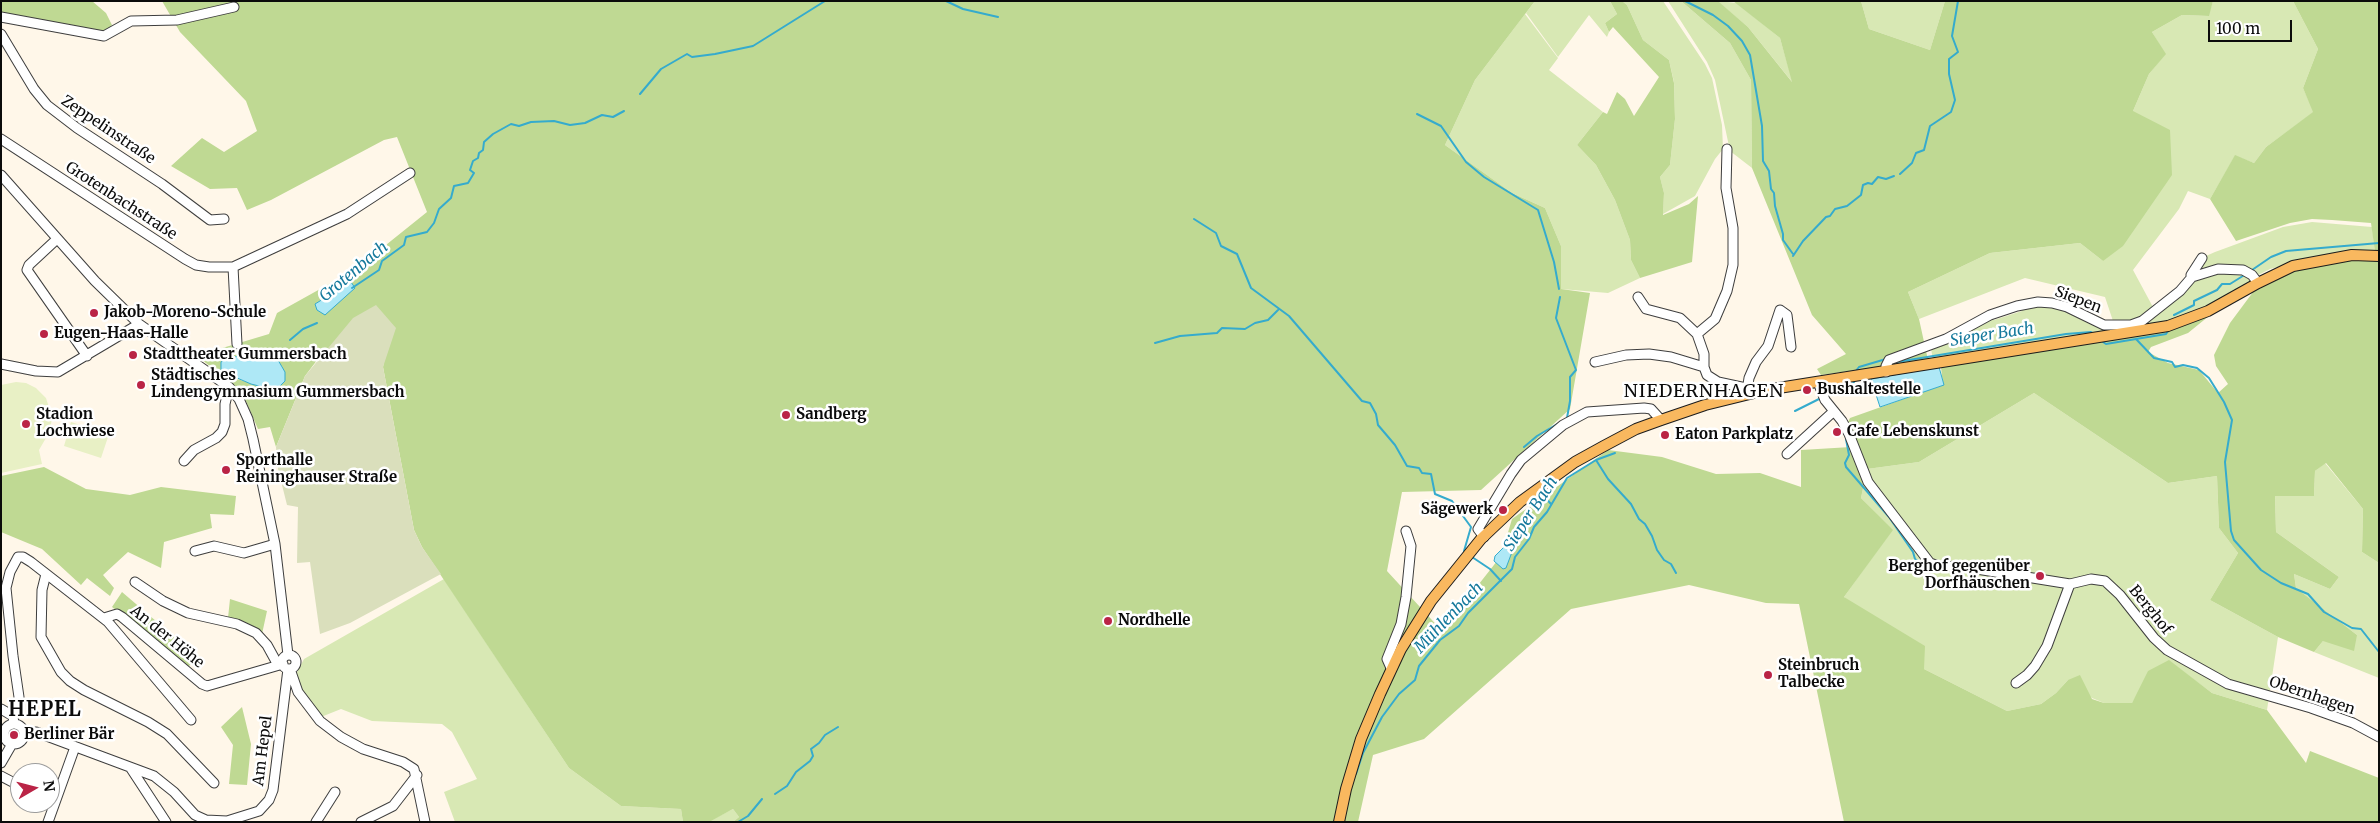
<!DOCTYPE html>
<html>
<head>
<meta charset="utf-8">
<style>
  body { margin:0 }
  #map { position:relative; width:2380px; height:823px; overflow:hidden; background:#fff7e9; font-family:Merriweather,serif }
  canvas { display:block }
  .frame { position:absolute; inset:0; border:2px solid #0b0b0b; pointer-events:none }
  .north { position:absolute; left:10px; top:763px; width:50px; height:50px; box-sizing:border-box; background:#fff; border:1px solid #9d9d9d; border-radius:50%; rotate:82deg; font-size:14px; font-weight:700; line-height:20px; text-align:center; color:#0b0b0b }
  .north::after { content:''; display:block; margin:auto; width:18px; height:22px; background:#ba2446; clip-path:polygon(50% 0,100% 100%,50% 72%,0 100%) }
  .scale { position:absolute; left:2208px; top:20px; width:84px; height:22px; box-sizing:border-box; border:2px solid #0b0b0b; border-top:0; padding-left:6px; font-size:15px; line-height:18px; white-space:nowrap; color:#0b0b0b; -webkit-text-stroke:4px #fff; paint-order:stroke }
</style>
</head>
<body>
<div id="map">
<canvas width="2380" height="823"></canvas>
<div class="frame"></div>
<div class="north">N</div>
<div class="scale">100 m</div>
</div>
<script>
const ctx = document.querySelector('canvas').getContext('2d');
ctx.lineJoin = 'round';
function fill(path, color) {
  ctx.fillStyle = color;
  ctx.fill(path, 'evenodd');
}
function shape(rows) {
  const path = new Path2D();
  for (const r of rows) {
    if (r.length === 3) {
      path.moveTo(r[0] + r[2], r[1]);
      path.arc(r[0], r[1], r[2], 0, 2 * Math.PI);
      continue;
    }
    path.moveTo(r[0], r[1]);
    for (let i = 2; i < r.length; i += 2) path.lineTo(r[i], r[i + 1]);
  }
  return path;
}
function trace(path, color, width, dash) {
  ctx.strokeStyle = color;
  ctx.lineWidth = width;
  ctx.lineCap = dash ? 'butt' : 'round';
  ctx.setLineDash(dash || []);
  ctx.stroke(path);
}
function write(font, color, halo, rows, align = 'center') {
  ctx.font = font + ' Merriweather,serif';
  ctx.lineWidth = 5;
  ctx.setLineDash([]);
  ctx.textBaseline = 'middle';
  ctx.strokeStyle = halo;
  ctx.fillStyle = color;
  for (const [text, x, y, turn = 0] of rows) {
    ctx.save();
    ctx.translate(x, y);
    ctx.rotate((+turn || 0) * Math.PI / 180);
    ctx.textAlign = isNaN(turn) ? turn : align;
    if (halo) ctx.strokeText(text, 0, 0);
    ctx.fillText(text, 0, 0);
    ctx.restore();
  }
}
const green = shape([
  [1535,1,1610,1,1617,14,1605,23,1609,32,1607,37,1589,15,1558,57,1526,13],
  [1622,1,1663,1,1705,64,1712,78,1722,125,1723,149,1715,159,1695,196,1663,214,1664,193,1660,177,1670,165,1675,119,1674,82,1669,60,1643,40,1627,5],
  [1668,1,1681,1,1730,43,1751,80,1752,168,1730,151,1715,80,1707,62],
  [1717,1,1737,3,1780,38,1793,83,1748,27],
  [1861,1,1945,1,1930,50,1869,29],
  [2213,1,2293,1,2318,49,2303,88,2314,112,2266,147,2254,163,2235,156,2210,199,2188,191,2179,209,2133,270,2154,309,2141,320,2114,324,2105,297,2025,278,1919,319,1908,292,1990,253,2080,243,2103,261,2133,111,2149,74,2165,54,2152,32,2182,15,2208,16],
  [1525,14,1558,58,1549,70,1603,112,1577,145,1596,165,1615,200,1630,240,1631,260,1640,278,1608,293,1561,289,1561,246,1545,208,1512,193,1445,145,1475,80],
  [2312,222,2372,227,2375,252,2352,250,2327,254,2270,269,2256,276,2253,274,2196,272,2206,256,2215,252,2283,227],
  [2218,271,2243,271,2249,275,2250,283,2207,309,2167,323,1933,361,1931,348,1992,316,1994,320,2022,311,2021,309,2047,303,2102,326,2130,327,2192,278],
  [2034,393,2168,483,2217,476,2219,528,2238,553,2210,600,2278,637,2267,710,2212,693,2169,661,2139,691,2132,703,2104,703,2092,698,2068,680,2056,693,2041,704,2007,711,1924,669,1844,597,1892,530,1861,498,1867,469,1919,462],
  [2325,463,2363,509,2362,552,2379,563,2379,678,2314,652,2323,641,2357,635,2296,588,2294,574,2330,589,2339,577,2276,532,2275,495,2314,496,2315,471],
  [444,579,569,768,621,806,681,809,683,822,455,822,444,792,477,779,452,732,442,724,372,721,341,709,321,717,301,691,296,674,304,659],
  [733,809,739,817,733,822,707,822]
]);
const forest = shape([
  [1,1,92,1,106,13,112,25,106,32,96,32,2,12],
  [162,1,1535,1,1475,80,1445,145,1512,193,1545,208,1561,246,1561,289,1590,293,1570,409,1481,490,1402,492,1387,571,1442,631,1501,556,1512,519,1608,450,1662,457,1716,474,1760,473,1801,487,1801,450,1851,447,1844,430,1850,418,1943,385,1941,367,2121,338,2209,316,2188,333,2151,347,2148,352,2168,363,2199,370,2218,393,2228,384,2216,366,2214,355,2230,323,2256,288,2298,269,2352,259,2379,261,2379,563,2362,552,2363,509,2326,463,2315,471,2314,496,2275,496,2276,532,2339,577,2330,589,2294,574,2296,588,2357,635,2354,651,2323,641,2314,652,2278,637,2210,600,2238,553,2219,528,2217,476,2168,483,2034,393,1919,462,1867,469,1861,498,1893,530,1844,597,1925,646,1924,669,2007,711,2041,704,2056,693,2068,680,2080,675,2092,699,2104,703,2132,703,2148,671,2169,660,2212,693,2267,710,2306,763,2310,751,2379,778,2379,822,1844,822,1799,604,1766,603,1689,585,1571,609,1424,739,1373,755,1358,822,733,822,739,817,733,809,709,822,683,822,681,809,621,806,569,768,422,547,414,530,383,367,384,361,324,351,305,376,276,447,270,427,258,429,242,392,201,359,219,349,269,334,277,313,356,269,427,212,397,137,384,140,271,200,247,210,237,188,210,189,171,166,202,138,224,152,257,131,246,101,180,32],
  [282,366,284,381,271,389,237,379],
  [1610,1,1622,1,1627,5,1643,40,1669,60,1674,83,1675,119,1670,165,1660,177,1664,193,1663,215,1689,204,1698,196,1692,262,1640,278,1631,260,1630,240,1615,200,1596,165,1577,145,1603,112,1607,114,1617,92,1625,99,1634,116,1659,77,1613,27,1609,32,1605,23,1617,14],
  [1681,1,1719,2,1748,27,1792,82,1780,38,1733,1,1861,1,1869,29,1930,50,1945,1,2213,1,2209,16,2182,15,2152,32,2166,54,2149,74,2133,111,2170,130,2172,175,2123,246,2103,261,2080,243,1990,253,1908,292,1919,319,1928,360,1821,375,1817,369,1846,354,1812,315,1752,168,1751,80,1730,43],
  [2293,1,2379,1,2379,252,2375,252,2371,223,2332,220,2312,219,2290,223,2236,241,2210,199,2235,155,2254,163,2266,147,2313,112,2303,88,2318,49],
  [44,467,86,489,130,495,161,487,236,496,234,515,210,514,212,528,164,542,161,568,128,552,103,575,114,588,110,596,87,578,81,585,42,549,1,532,1,476],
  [122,592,198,657,188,667,112,607],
  [230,599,267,611,262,634,242,621,228,618],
  [242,707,251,744,247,785,229,784,233,745,221,727]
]);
const cemetery = shape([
  [376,305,396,328,383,367,414,530,422,547,441,574,350,623,320,634,310,562,297,563,298,507,287,505,278,469,276,447,305,376,353,318]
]);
const pitch = shape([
  [16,382,26,383,36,388,46,398,52,417,50,431,39,450,42,464,1,473,1,385],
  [71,422,109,434,101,458,64,446]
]);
const water = shape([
  [351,282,355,288,325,315,317,310,315,304,351,282],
  [266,352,278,360,285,372,285,381,279,387,271,389,251,384,221,371,221,362,225,359,254,353,266,352],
  [1939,367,1944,385,1880,407,1871,379,1939,367],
  [1504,547,1511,549,1512,552,1506,568,1503,569,1494,561,1495,556,1504,547]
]);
const stream = shape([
  [946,1,963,9,998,17],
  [1685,1,1713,15,1728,26,1742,41,1750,55,1762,126,1763,161,1769,171,1771,189,1774,193,1775,206,1783,234,1783,240,1793,254],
  [640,94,661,69,687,54,692,57,715,54,753,46,825,1],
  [1417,114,1441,126,1466,162,1484,177,1538,210,1554,262,1559,289],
  [1900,174,1912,163,1916,153,1924,150,1930,126,1951,112,1955,100,1949,74,1949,59,1958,52,1952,36,1958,1],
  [1194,219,1216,233,1221,246,1237,254,1251,288,1289,316,1362,401,1370,403,1376,414,1378,425,1395,445,1407,466,1419,468,1422,473,1431,474,1435,494,1452,501,1471,527,1464,551],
  [1793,256,1803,241,1826,217,1830,216,1835,209,1847,206,1861,195,1863,185,1868,183,1872,184,1878,177,1886,179,1894,176],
  [2252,270,2271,257,2286,251,2379,243],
  [352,288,379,270,382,261,404,245,406,237,427,232,434,223,439,209,451,198,454,186,468,183,474,173,470,170,473,161,478,158,479,153,483,150,484,142,493,134,511,124,519,126,531,122,554,121,570,125,585,123,602,115,613,117,624,111],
  [1560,297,1556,318,1576,370,1570,377,1570,401,1567,418],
  [2174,315,2194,305,2194,301,2217,290,2222,284,2230,284,2246,274],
  [2136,339,2154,358,2172,362,2175,367,2183,365,2197,368,2209,378,2224,402,2232,420,2225,462,2231,531,2234,540,2261,570,2281,583,2308,594,2324,612,2352,628,2361,629,2379,652],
  [290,340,303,329,317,323],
  [2103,342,2106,344,2166,334,2168,331],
  [1155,343,1180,336,1217,333,1222,328,1245,329,1255,323,1268,320,1278,310],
  [1897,362,2066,334,2091,332,2094,334],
  [1855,372,1859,367,1886,359],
  [1827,396,1854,382],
  [1795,411,1819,399],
  [1846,439,1849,455,1845,463,1846,467,1889,517,1913,552,1915,559,1930,569],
  [1524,447,1537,436,1559,423],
  [1596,460,1608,479,1631,504,1639,519,1645,524,1652,536,1657,550,1664,560,1671,564,1676,573],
  [1541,493,1551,504],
  [1472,557,1490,569,1501,581],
  [1356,774,1363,753,1382,717,1399,694,1415,680,1419,666,1440,640,1459,626,1468,613,1512,569,1515,557,1529,539,1534,527,1547,512,1567,478,1596,460,1615,453],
  [775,794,787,786,796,772,810,761,813,756,811,749,819,743,825,735,838,727],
  [738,822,748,816,762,799]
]);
const minor = shape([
  [1,17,104,36,131,21,177,20,234,7],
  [1,34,34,89,47,105,77,128,162,184,210,220,224,219],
  [1,139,185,259,196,265,209,267,233,267,347,214,410,173],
  [1727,149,1726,188,1733,228,1733,265,1727,291,1715,319,1697,334,1704,354,1704,367,1707,375,1718,382,1746,388],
  [1,175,95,281,139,324,229,387,239,399,248,419,253,439,275,544,288,655],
  [57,239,29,265,27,270,87,356],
  [233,267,237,344],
  [2192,277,2191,275,2202,258],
  [1638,297,1646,309,1680,318,1697,334],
  [1595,362,1626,355,1649,354,1671,357,1704,367],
  [1,364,36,371,58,372,139,324],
  [1886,372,1886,366,1889,360,1946,339,1990,315,2017,306,2038,302,2052,303,2067,307,2104,325,2131,325,2142,321,2180,291,2192,277,2218,269,2243,270,2252,275,2258,283],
  [1818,382,1825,400,1842,421,1849,434,1868,482,1930,563,1941,567,1958,566,2070,584,2091,579,2105,581,2120,595,2154,638,2167,650,2228,684,2311,708,2353,723,2379,737],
  [1747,391,1749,378,1756,362,1768,346,1780,310,1787,315,1791,347],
  [1787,454,1834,411],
  [184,461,194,450,216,438,222,432,225,424,225,404,229,387],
  [1484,537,1478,529,1511,474,1521,460,1563,425,1587,412,1644,408,1651,409,1661,420],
  [195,551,214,546,244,553,275,544],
  [46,574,42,590,41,637,61,672,70,681,84,690,148,722,167,734,214,783],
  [135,582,163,601,188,613,237,624,256,633,267,645,278,665],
  [104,618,117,614,122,617,202,684,207,686,283,664],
  [289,662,7],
  [1391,668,1387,659,1401,624,1406,597,1411,546,1406,531],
  [290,669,298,692,320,721,341,737,363,749,403,762,414,769,425,822],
  [2016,683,2027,675,2035,666,2047,646,2070,584],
  [1,709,13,716],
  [14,734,10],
  [14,724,13,716,18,709,19,697,13,656,6,588,10,572,18,557,23,557,31,562,108,622,191,720],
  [24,733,36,732,154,776,174,792,195,815,206,820,227,821,259,811,269,800,273,790,288,669],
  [1,763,12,744],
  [130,767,166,822],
  [1,776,20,786],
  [48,822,75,747],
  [316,822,335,792],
  [361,822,393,806,417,775]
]);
const major = shape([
  [1339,822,1346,789,1361,739,1380,694,1401,649,1431,601,1481,539,1520,502,1575,462,1604,446,1636,429,1661,420,1705,405,1766,390,2168,326,2208,311,2258,283,2293,266,2352,255,2379,256]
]);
const markers = [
  [94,313,5,"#ba2446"],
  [44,334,5,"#ba2446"],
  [133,355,5,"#ba2446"],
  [141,385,5,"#ba2446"],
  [1807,390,5,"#ba2446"],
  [786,415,5,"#ba2446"],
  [26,424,5,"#ba2446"],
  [1837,432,5,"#ba2446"],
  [1665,435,5,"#ba2446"],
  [226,470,5,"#ba2446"],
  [1503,510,5,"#ba2446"],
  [2040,576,5,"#ba2446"],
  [1108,621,5,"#ba2446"],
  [1768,675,5,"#ba2446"],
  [14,735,5,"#ba2446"]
];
const streetNames = [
  ["Zeppelinstraße",108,130,34],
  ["Grotenbachstraße",121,201,33],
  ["Siepen",2078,300,21],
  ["Berghof",2150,610,51],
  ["An der Höhe",167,637,39],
  ["Obernhagen",2312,696,19],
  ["Am Hepel",263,751,-83]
];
const poiNames = [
  ["Jakob-Moreno-Schule",104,313],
  ["Eugen-Haas-Halle",54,334],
  ["Stadttheater Gummersbach",143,355],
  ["Städtisches",151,376],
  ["Lindengymnasium Gummersbach",151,393],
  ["Bushaltestelle",1817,390],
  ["Stadion",36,415],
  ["Lochwiese",36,432],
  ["Sandberg",796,415],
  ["Cafe Lebenskunst",1847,432],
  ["Eaton Parkplatz",1675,435],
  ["Sporthalle",236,461],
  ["Reininghauser Straße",236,478],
  ["Sägewerk",1493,510,"right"],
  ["Berghof gegenüber",2030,567,"right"],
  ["Dorfhäuschen",2030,584,"right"],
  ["Nordhelle",1118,621],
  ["Steinbruch",1778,666],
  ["Talbecke",1778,683],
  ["Berliner Bär",24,735]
];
const waterNames = [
  ["Grotenbach",354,272,-40],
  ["Sieper Bach",1992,335,-9],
  ["Sieper Bach",1531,514,-57],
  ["Mühlenbach",1449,618,-46]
];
const quarterNames = [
  ["NIEDERNHAGEN",1704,392]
];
const districtNames = [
  ["HEPEL",45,710]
];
fill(green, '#d8e8b4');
fill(forest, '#bfd993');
fill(cemetery, '#dadfbc');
fill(pitch, '#e8f0c5');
fill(water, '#aee8f6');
trace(water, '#35abcd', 1);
trace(stream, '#35abcd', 2);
trace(minor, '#3e3e3e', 11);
trace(major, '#1c1c1c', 12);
trace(minor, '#fff', 9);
trace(major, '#f9b85f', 10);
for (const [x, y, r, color] of markers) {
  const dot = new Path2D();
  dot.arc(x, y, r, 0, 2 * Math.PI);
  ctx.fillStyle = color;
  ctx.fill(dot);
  trace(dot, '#fff', 2);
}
write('15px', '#0b0b0b', '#fff', streetNames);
write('bold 15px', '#0b0b0b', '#fff', poiNames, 'left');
write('italic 16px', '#15799c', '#fff', waterNames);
ctx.letterSpacing = '1px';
write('18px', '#0b0b0b', '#fff', quarterNames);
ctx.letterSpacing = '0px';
ctx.letterSpacing = '1px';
write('bold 20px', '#0b0b0b', '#fff', districtNames);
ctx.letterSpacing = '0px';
</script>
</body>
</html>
